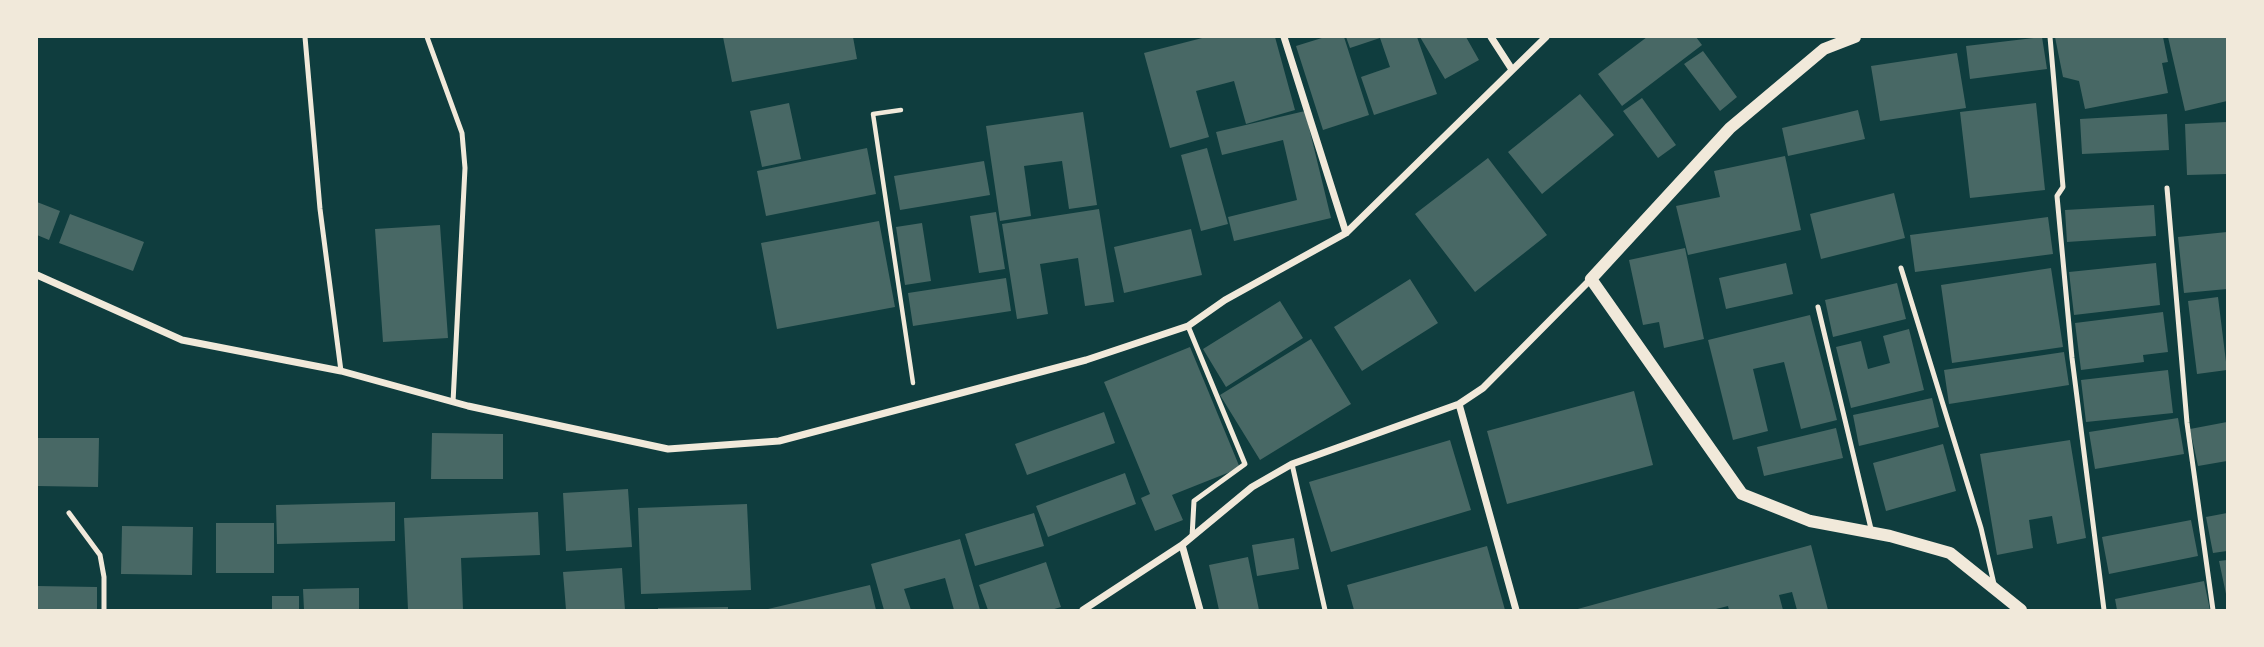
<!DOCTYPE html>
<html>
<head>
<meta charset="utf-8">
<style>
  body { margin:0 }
  #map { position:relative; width:2264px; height:647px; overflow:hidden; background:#0f3d3e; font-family:"Sofia Sans Condensed",sans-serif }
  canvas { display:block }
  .frame { position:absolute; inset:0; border:38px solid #f1e9da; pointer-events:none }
</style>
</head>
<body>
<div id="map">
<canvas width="2264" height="647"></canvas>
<div class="frame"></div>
</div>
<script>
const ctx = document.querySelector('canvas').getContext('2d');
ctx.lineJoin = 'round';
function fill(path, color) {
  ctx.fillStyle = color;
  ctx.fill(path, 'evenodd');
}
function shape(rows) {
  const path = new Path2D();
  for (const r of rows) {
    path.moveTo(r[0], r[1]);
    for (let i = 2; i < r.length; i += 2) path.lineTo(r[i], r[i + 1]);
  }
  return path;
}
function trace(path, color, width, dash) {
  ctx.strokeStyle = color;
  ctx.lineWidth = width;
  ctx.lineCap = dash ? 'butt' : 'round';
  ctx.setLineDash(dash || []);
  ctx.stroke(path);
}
const building = shape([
  [723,37,853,37,857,59,732,82],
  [1206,37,1275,37,1295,110,1246,124,1234,81,1196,91,1209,137,1170,148,1144,53],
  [1325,37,1344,37,1369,115,1323,130,1296,46],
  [1346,37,1417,37,1437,94,1374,115,1361,77,1390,67,1380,38,1350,48],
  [1420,37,1466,37,1479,60,1445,79],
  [1647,37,1696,37,1702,45,1622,106,1598,74],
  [2042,37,2047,69,1970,79,1966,46],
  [2055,37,2163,37,2168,62,2162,63,2168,93,2085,109,2079,81,2063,77],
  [2168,37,2227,37,2227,101,2185,111],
  [1703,51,1737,97,1720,111,1684,64],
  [1957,53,1966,108,1880,121,1871,66],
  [1580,94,1614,135,1542,194,1508,152],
  [1642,98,1676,145,1658,158,1623,111],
  [789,103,801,159,762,167,750,111],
  [2036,103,2045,190,1970,198,1960,112],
  [1858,110,1865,139,1788,156,1782,128],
  [1305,111,1331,218,1234,241,1228,217,1297,200,1283,140,1222,155,1216,132],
  [1083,112,1097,205,1069,209,1062,161,1024,166,1031,216,1000,221,986,126],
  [2167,114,2169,150,2082,154,2080,119],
  [2227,122,2227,174,2187,175,2185,124],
  [867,148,876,194,766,216,757,171],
  [1207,148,1228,224,1201,231,1181,155],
  [1785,156,1801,230,1688,255,1676,206,1720,197,1714,171],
  [1488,158,1547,235,1475,292,1415,214],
  [984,161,990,195,900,210,894,176],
  [1894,193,1905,238,1821,259,1810,214],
  [37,202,60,211,49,240,37,235],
  [2154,205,2156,236,2067,242,2065,210],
  [1099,209,1114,302,1085,306,1078,258,1040,264,1048,314,1017,319,1002,224],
  [996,212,1005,269,979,273,970,216],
  [70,214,144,242,133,271,59,243],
  [2048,217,2053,254,1915,272,1910,235],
  [879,221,895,307,777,329,761,243],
  [922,223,931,281,905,285,896,227],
  [440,225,448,338,383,342,375,229],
  [1191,229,1202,275,1124,293,1114,247],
  [2227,232,2227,289,2184,293,2178,237],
  [1685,248,1704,339,1664,348,1659,322,1643,325,1629,260],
  [1786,263,1793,294,1726,309,1719,278],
  [2156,263,2160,305,2074,315,2069,272],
  [2051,268,2063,347,1952,363,1941,285],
  [1006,278,1011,311,913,326,908,293],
  [1410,279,1438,323,1362,371,1334,327],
  [1897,283,1906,319,1833,337,1825,300],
  [2218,297,2227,370,2197,374,2188,301],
  [1280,301,1303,338,1226,387,1203,349],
  [2163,312,2168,352,2143,355,2144,362,2081,370,2075,323],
  [1810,315,1837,420,1801,429,1784,362,1753,369,1768,431,1733,440,1708,340],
  [1909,329,1924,390,1851,408,1836,347,1861,341,1868,369,1890,363,1883,336],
  [1311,339,1351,404,1260,460,1220,395],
  [1190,347,1240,468,1172,495,1183,520,1155,531,1141,498,1150,494,1104,382],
  [2064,352,2069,385,1949,404,1944,370],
  [2168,370,2173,413,2086,422,2081,380],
  [1634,391,1653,465,1507,504,1487,431],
  [1932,398,1939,427,1859,446,1853,415],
  [1104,412,1115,443,1027,475,1015,444],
  [2178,418,2184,454,2095,469,2089,432],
  [2227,422,2227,461,2198,466,2190,429],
  [1836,428,1843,458,1764,476,1757,447],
  [432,433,503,434,503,479,431,479],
  [37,438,99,438,98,487,37,486],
  [1450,440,1471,510,1331,552,1309,482],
  [2070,440,2086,538,2057,544,2052,516,2029,520,2033,548,1997,555,1980,454],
  [1943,444,1956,491,1886,511,1873,463],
  [1125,473,1136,504,1048,537,1036,506],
  [628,489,632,547,566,551,563,493],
  [395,502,395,541,277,544,276,505],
  [747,504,751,590,641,594,638,508],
  [538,512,540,555,461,558,463,610,408,610,404,518],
  [1034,513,1044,546,975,566,965,534],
  [2227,513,2227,551,2213,553,2206,517],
  [2191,520,2198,556,2109,574,2102,537],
  [216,523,274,523,274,573,216,573],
  [122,526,193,527,192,575,121,574],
  [1294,538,1299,569,1257,576,1252,545],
  [960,539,980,610,954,610,945,578,904,589,911,610,884,610,871,564],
  [1811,545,1828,610,1797,610,1792,592,1779,595,1783,610,1729,610,1728,606,1712,610,1574,610],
  [1487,546,1505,610,1354,610,1347,585],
  [1248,557,1259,610,1219,610,1209,565],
  [2227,560,2227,594,2226,594,2219,561],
  [1046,562,1061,607,1051,610,988,610,979,585],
  [622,568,625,610,566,610,563,572],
  [2204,581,2210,610,2117,610,2115,599],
  [870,585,876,610,768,610,768,609],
  [37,586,97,587,97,610,37,610],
  [359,588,359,610,304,610,303,589],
  [272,596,299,596,299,610,272,610],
  [728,607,728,610,658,610,658,608]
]);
const path = shape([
  [901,110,873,114,913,383]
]);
const service = shape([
  [305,37,320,209,341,371],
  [427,37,462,133,465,168,453,402],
  [2050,37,2063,187,2057,196,2072,358,2104,610],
  [2167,188,2187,423,2213,610],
  [1901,268,1981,528,1994,584],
  [1818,307,1872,533],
  [1188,326,1245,464,1194,501,1192,537],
  [1292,464,1325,610],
  [69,513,100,555,104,577,104,610]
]);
const minor = shape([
  [1284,37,1346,233],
  [1491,37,1511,68],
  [37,275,182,340,341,371,468,406,668,449,779,441,1086,360,1188,326,1225,300,1346,233,1546,37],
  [1459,404,1516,610],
  [1182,545,1200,610],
  [1083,610,1182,545,1252,487,1292,464,1459,404,1483,388,1591,279]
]);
const tertiary = shape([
  [1855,37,1824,49,1730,128,1591,279,1742,494,1810,521,1890,536,1950,553,2021,610]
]);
fill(building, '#486865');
trace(path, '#f1e9da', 4.5);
trace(service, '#f1e9da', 5);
trace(minor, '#f1e9da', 7);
trace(tertiary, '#f1e9da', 12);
</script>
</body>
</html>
